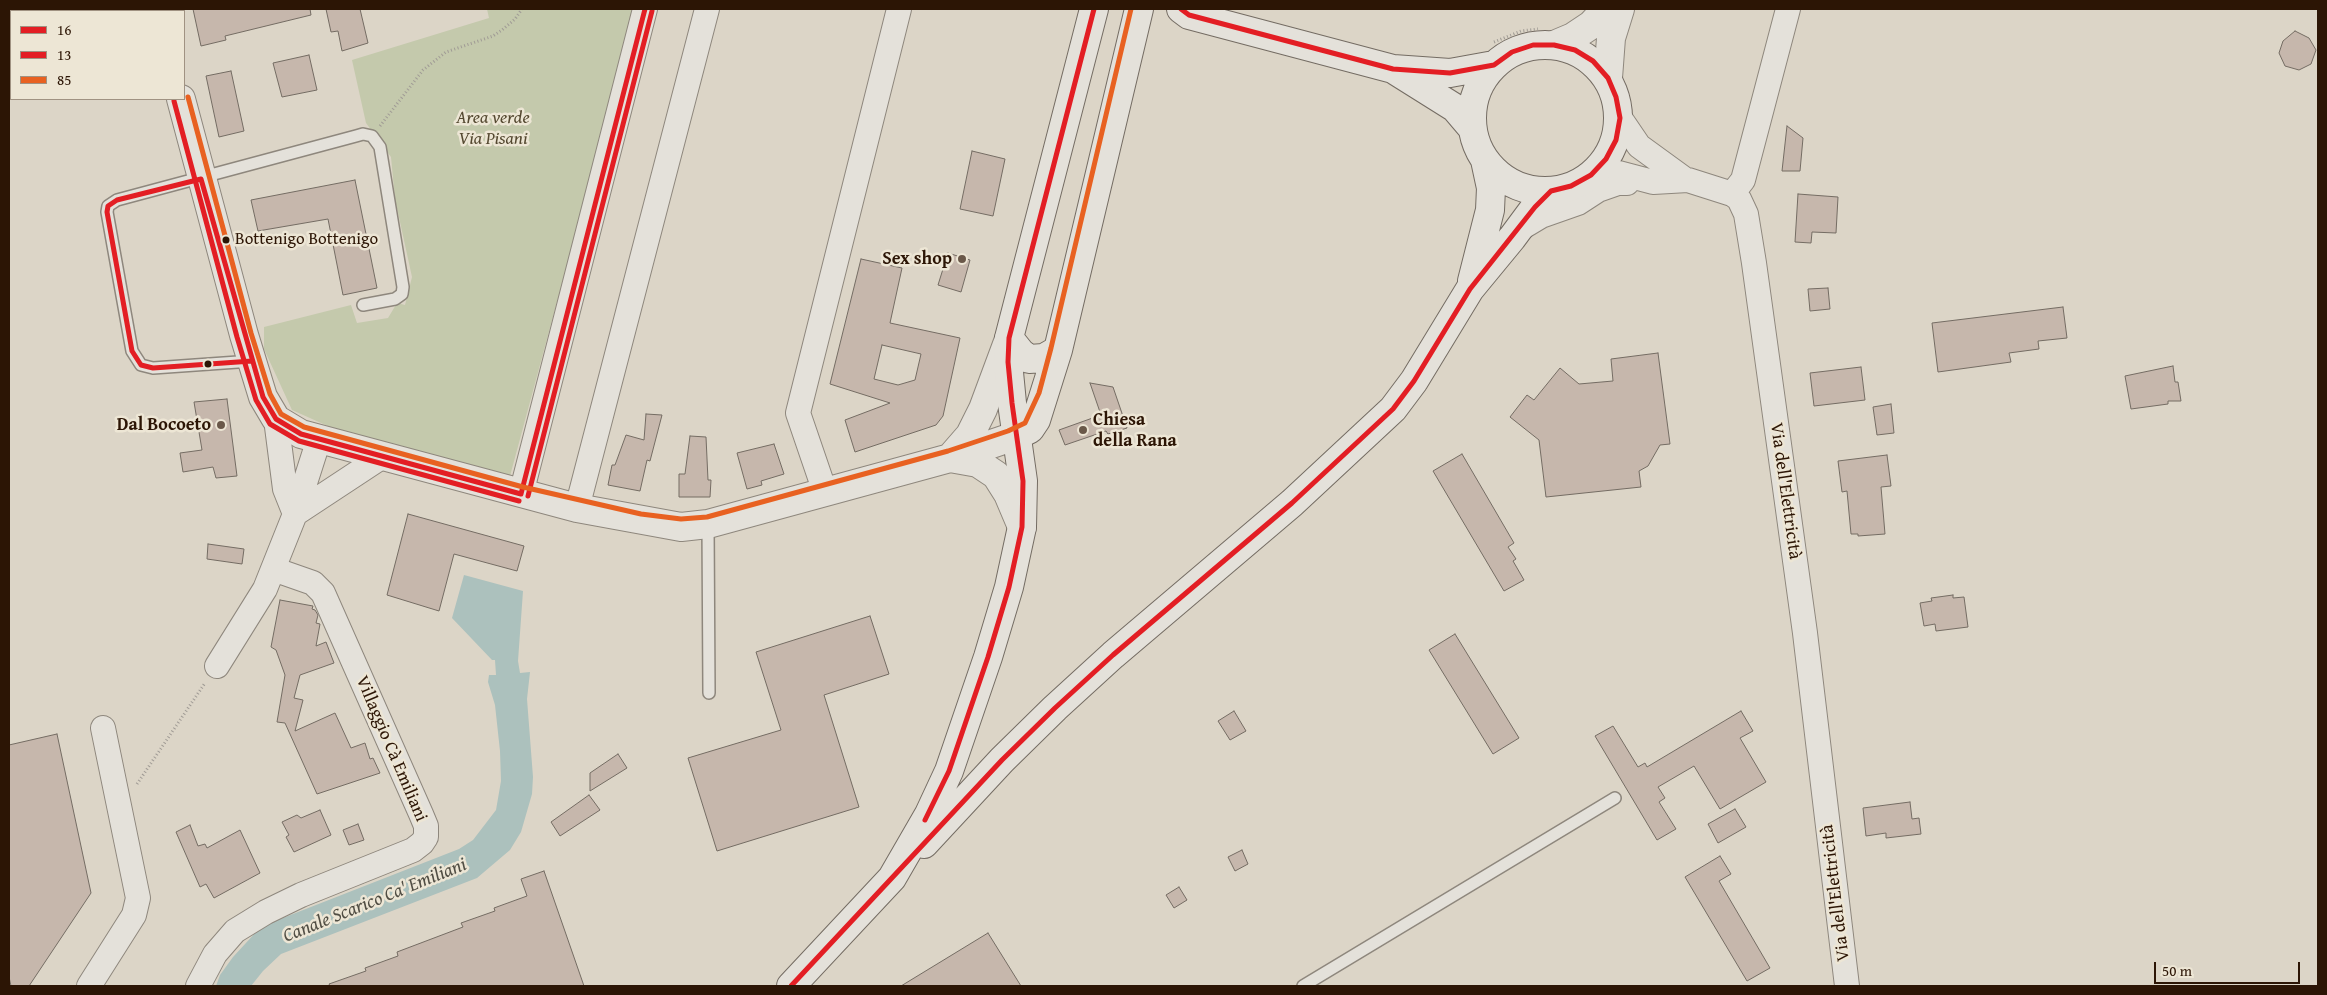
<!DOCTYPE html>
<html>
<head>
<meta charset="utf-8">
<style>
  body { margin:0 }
  #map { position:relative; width:2327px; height:995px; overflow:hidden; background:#dcd5c7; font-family:"Gentium Book Plus",serif }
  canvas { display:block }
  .frame { position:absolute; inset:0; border:10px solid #2c1505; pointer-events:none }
  .legend { position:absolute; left:10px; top:10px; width:175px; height:90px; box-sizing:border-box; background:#ede6d5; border:1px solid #a09282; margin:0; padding:6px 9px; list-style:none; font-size:15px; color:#2c1505 }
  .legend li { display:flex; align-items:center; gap:10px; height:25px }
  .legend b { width:25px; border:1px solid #a09282 }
  .scale { position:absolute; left:2154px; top:962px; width:146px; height:22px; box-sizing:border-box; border:2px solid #2c1505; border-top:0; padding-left:6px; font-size:15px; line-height:18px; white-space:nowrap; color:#2c1505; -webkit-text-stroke:4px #ede6d5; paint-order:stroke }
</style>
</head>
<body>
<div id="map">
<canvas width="2327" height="995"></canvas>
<div class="frame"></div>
<ul class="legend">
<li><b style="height:6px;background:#e31e24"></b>16</li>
<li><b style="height:6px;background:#e31e24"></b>13</li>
<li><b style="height:6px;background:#e86121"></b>85</li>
</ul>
<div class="scale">50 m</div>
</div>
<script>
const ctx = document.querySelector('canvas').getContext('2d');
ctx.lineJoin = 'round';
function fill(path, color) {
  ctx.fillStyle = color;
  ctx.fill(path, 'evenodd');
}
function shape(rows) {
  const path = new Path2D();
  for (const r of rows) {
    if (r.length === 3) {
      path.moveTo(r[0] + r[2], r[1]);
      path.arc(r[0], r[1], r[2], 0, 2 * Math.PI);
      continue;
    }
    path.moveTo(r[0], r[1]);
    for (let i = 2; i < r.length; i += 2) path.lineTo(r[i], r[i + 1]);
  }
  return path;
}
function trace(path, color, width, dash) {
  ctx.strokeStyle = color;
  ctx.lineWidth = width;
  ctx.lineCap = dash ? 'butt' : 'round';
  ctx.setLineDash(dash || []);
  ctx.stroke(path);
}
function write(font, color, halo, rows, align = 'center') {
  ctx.font = font + ' "Gentium Book Plus",serif';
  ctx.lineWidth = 5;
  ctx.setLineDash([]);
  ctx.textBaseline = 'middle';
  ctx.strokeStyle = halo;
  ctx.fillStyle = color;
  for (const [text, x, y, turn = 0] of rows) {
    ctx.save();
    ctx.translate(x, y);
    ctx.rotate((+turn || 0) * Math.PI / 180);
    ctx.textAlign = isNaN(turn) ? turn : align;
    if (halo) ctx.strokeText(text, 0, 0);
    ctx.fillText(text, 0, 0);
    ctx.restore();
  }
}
const green = shape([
  [487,9,636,9,510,476,359,440,292,410,264,349,264,327,351,305,357,323,388,318,397,303,405,305,412,277,395,199,391,157,366,123,352,60,489,18]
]);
const water = shape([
  [464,575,523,591,518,661,520,673,530,672,527,699,533,777,532,794,521,832,510,850,477,878,281,954,263,971,251,986,216,986,220,975,233,957,257,931,270,923,459,849,473,840,496,810,501,781,500,751,495,705,488,682,489,675,496,675,495,660,492,660,452,618]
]);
const building = shape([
  [193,9,310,9,311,15,225,36,226,40,201,46,193,9],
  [326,9,360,9,368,43,342,51,338,31,331,32,326,9],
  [2295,31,2309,38,2316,50,2311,64,2299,70,2285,66,2279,53,2283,41,2295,31],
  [309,55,317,90,282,97,273,63,309,55],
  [231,71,244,131,219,137,206,76,231,71],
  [1787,126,1803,138,1800,171,1782,171,1787,126],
  [972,151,1005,159,993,216,960,209,972,151],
  [355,180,377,288,343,295,328,219,258,231,251,200,355,180],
  [1798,194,1838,197,1836,233,1812,232,1811,243,1795,242,1798,194],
  [948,253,970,260,961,292,938,285,948,253],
  [861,259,902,268,890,323,960,338,943,416,936,425,855,452,845,420,890,403,830,384,861,259],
  [882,345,921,354,915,380,898,385,874,379,882,345],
  [1828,288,1830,309,1810,311,1808,289,1828,288],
  [2063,307,2067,338,2038,341,2039,349,2009,353,2011,362,1938,372,1932,323,2063,307],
  [1658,353,1670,444,1660,445,1648,466,1639,471,1641,487,1546,497,1539,440,1510,417,1527,395,1534,400,1560,368,1579,384,1613,381,1611,359,1658,353],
  [2173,366,2175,382,2178,382,2181,401,2168,401,2168,404,2131,409,2125,376,2173,366],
  [1861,367,1865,400,1814,406,1810,373,1861,367],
  [1090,383,1113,387,1127,428,1108,434,1106,431,1065,445,1059,430,1101,415,1090,383],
  [227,399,237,476,216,478,213,467,183,472,180,453,202,450,194,402,227,399],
  [1891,404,1894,433,1877,435,1873,407,1891,404],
  [646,414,662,415,650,461,647,460,640,491,608,485,612,465,615,465,626,435,644,440,646,414],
  [690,436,706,437,708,480,711,480,710,497,679,497,679,474,685,474,690,436],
  [774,444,784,474,761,481,762,485,747,489,737,453,774,444],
  [1462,454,1514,543,1508,547,1516,559,1513,561,1524,580,1504,591,1433,471,1462,454],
  [1887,455,1891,486,1881,487,1885,534,1858,536,1858,534,1851,534,1847,491,1842,492,1838,461,1887,455],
  [408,514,524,546,517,571,454,554,439,611,387,595,408,514],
  [208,544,244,549,242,564,207,559,208,544],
  [1953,595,1953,598,1964,597,1968,627,1936,631,1935,624,1924,626,1920,603,1932,601,1931,598,1953,595],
  [280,600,313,606,312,609,315,610,318,615,316,623,320,624,316,646,326,642,334,663,300,675,294,698,303,700,295,731,335,713,351,748,365,743,370,759,373,758,380,773,317,794,285,723,277,722,285,675,276,650,271,647,280,600],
  [870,616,889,674,824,695,859,807,717,851,688,758,781,730,756,652,870,616],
  [1455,634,1519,738,1493,754,1429,650,1455,634],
  [1234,711,1246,731,1230,740,1218,721,1234,711],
  [1741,711,1753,731,1740,738,1766,782,1720,809,1694,766,1658,787,1665,798,1659,802,1676,829,1657,840,1595,736,1613,726,1638,767,1645,763,1647,767,1741,711],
  [57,734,91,893,29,986,11,986,9,977,9,745,57,734],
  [618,754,627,768,590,791,590,773,618,754],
  [589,795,600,810,560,836,551,822,589,795],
  [1910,802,1912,819,1919,818,1921,834,1886,838,1886,833,1866,836,1863,808,1910,802],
  [1735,809,1746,827,1718,843,1708,824,1735,809],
  [320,810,331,835,294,852,286,837,289,835,282,822,297,815,301,818,320,810],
  [358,824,364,840,349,845,343,830,358,824],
  [190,825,198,846,205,844,207,848,240,830,260,873,214,898,206,884,200,887,176,832,190,825],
  [1242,850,1248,864,1235,871,1228,857,1242,850],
  [1720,856,1731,874,1719,881,1770,968,1747,981,1685,877,1720,856],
  [544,871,584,986,330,986,329,984,366,971,365,968,398,956,397,952,463,927,461,923,495,911,494,908,527,896,521,879,544,871],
  [1179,887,1187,900,1174,908,1166,895,1179,887],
  [988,933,1021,986,901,986,988,933]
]);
const path = shape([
  [1494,42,1521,31,1538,29],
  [380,126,423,70,446,52,493,36,502,30,515,19,522,9],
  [137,784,205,683]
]);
const service = shape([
  [252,361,153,368,141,365,132,351,107,212,108,206,117,200,356,136,363,134,372,136,380,147,403,287,402,294,395,299,363,305],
  [708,524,709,693],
  [1303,986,1615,798]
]);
const minor = shape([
  [1620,118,1639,146,1683,178],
  [1591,175,1619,173,1653,182,1688,180,1732,194,1739,199,1746,214,1754,263,1805,633,1847,986],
  [1732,194,1743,180,1788,9],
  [1521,228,1541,216,1578,203,1598,190,1618,183,1627,183],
  [276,419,285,489,295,514],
  [825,492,798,413,899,9],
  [521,494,645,9],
  [577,508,707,9],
  [295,514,383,456],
  [217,666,265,589,295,514,319,439],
  [89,986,134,915,138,898,103,728],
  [198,986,215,954,235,931,266,912,301,895,413,850,422,843,426,837,426,826,421,814,323,593,313,583,273,569]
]);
const tertiary = shape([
  [158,9,158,11],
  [1554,45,1573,37,1591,25,1606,9],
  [1608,78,1611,38,1620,9],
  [181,99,244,335,263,397,276,419,301,434,577,508,681,527,708,524,950,458,1018,435],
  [950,458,970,435,983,409,1009,339],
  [950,458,978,463,996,475,1008,494,1022,527]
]);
const secondary = shape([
  [1181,9,1189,15,1393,69,1450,73,1494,65],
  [1545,118,73],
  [1396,71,1455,108,1472,128],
  [1472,281,1490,210,1491,188,1485,160],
  [1009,338,1021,353,1029,359,1044,358,1058,350],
  [1018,435,1030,429,1036,420,1058,350,1139,9],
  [924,844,1002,760,1055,708,1113,655,1292,503,1393,409,1414,381,1470,289,1512,238,1535,207,1551,191],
  [791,986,892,878,929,814,949,771,988,657,1009,587,1022,527,1023,481,1012,403,1008,362,1009,338,1094,9]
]);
const bus1 = shape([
  [201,179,263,397,276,419,301,434,521,494],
  [201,179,117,200,108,206,107,212,132,351,141,365,153,368,252,361],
  [521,494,645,9],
  [925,820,949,771,988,657,1009,587,1022,527,1023,481,1012,403,1008,362,1009,338,1094,9],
  [791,986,1002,760,1055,708,1113,655,1292,503,1393,409,1414,381,1470,289,1535,207,1551,191,1571,186,1591,175,1606,159,1616,140,1620,118,1616,97,1608,78,1593,61,1575,50,1554,45,1533,45,1512,52,1494,65,1450,73,1393,69,1189,15,1181,9]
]);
const bus2 = shape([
  [174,101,237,337,256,400,270,424,299,441,519,501],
  [528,496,652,11]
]);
const bus3 = shape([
  [188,97,251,333,270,394,281,414,304,427,523,487,641,514,681,519,707,517,948,451,1008,431,1025,423,1039,393,1051,348,1131,9]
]);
const markers = [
  [226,240,4.5,"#2c1505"],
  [962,259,5,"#6a5849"],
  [208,364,4.5,"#2c1505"],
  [221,425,5,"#6a5849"],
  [1083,430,5,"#6a5849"]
];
const busNames = [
  ["Bottenigo Bottenigo",235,240]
];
const parkNames = [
  ["Area verde",493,118],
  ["Via Pisani",493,139]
];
const poiNames = [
  ["Sex shop",952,259],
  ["Chiesa",1093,420,"left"],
  ["della Rana",1093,441,"left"],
  ["Dal Bocoeto",211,425]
];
const streetNames = [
  ["Via dell'Elettricità",1785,491,82],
  ["Villaggio Cà Emiliani",391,749,67],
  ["Via dell'Elettricità",1836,893,-97]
];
const waterNames = [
  ["Canale Scarico Ca' Emiliani",375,901,-22]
];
fill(green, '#c4c9ac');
fill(water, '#acc1bd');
fill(building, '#c6b7ac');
trace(building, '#746c63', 1);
trace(service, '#8e877d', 14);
trace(minor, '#8e877d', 26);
trace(tertiary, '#8e877d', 30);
trace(secondary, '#746c63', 30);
trace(path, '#a09b95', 3, [1, 2.5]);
trace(service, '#e4e1da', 11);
trace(minor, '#e4e1da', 24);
trace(tertiary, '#e4e1da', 28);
trace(secondary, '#e4e1da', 28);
trace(bus1, '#e31e24', 5);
trace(bus2, '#e31e24', 5);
trace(bus3, '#e86121', 5);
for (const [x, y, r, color] of markers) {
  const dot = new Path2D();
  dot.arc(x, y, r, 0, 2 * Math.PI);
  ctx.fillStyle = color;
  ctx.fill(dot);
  trace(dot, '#ede6d5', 2);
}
write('17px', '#2c1505', '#ede6d5', busNames, 'left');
write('italic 18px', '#544830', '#ede6d5', parkNames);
write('bold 18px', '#2c1505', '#ede6d5', poiNames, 'right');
write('18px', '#2c1505', '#ede6d5', streetNames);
write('italic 19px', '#514e44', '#ede6d5', waterNames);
</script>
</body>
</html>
